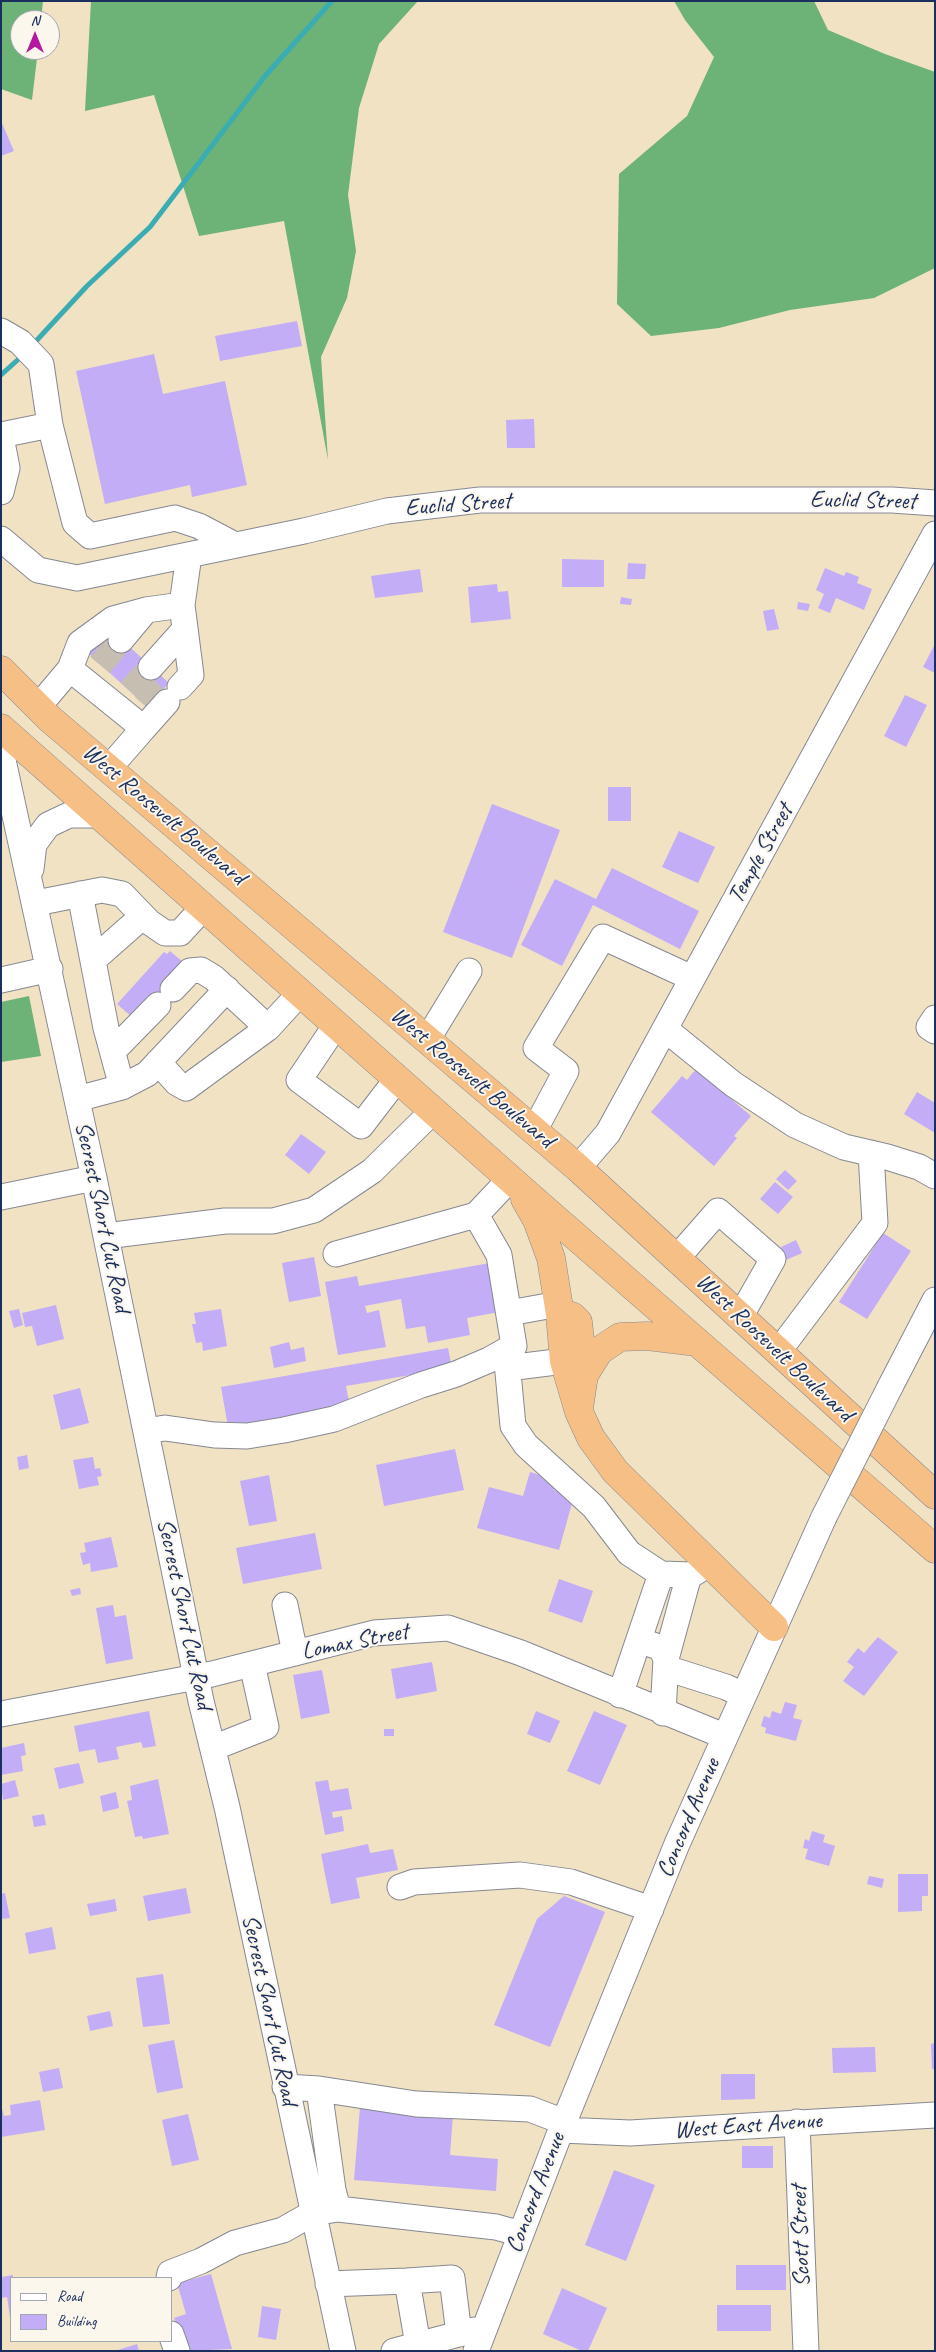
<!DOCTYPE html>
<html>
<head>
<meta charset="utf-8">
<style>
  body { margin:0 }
  #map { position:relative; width:936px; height:2352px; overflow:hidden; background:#f1e2c4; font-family:Caveat,sans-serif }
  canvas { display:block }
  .frame { position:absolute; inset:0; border:2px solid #1b2f5e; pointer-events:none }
  .legend { position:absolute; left:10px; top:2277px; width:162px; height:65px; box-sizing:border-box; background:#fbf7ec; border:1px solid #a1a7b3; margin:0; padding:6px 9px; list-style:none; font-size:15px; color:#1b2f5e }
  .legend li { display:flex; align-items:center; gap:10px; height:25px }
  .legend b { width:25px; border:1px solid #a1a7b3 }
  .north { position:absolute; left:10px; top:10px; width:50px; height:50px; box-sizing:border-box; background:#fbf7ec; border:1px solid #a1a7b3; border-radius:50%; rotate:0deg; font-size:14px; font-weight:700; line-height:20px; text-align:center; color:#1b2f5e }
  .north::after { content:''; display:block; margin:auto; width:18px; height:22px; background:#b5179e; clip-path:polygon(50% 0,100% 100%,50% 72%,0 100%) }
</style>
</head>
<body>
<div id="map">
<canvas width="936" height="2352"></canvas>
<div class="frame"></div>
<ul class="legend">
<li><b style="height:6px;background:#fff"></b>Road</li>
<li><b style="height:14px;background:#c2adf6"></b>Building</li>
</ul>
<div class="north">N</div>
</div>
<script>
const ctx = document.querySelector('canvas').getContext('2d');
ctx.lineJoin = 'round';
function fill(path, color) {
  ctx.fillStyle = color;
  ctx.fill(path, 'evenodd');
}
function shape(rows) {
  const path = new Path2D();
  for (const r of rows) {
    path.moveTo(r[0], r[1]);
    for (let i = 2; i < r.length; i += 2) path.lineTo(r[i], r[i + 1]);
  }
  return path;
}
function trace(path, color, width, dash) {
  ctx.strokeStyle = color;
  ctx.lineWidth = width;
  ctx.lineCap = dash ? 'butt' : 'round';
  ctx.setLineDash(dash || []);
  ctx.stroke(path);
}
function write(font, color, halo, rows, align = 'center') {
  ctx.font = font + ' Caveat,sans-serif';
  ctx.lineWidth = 4;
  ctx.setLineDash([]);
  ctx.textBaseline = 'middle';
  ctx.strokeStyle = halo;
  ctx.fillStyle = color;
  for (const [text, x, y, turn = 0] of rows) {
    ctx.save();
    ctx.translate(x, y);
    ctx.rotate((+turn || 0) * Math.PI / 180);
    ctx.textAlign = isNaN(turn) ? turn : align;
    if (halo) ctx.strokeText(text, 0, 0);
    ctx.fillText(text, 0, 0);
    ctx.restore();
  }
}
const forest = shape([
  [1,1,43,1,41,20,20,20,20,50,38,50,32,100,1,89],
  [91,1,418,1,379,44,359,108,348,195,356,251,347,298,321,357,328,460,284,221,199,236,154,95,85,111],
  [674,1,814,1,828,30,885,54,935,72,935,268,874,298,790,310,719,328,651,336,617,304,619,174,687,116,714,57,685,20],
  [29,996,41,1056,1,1062,1,1002]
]);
const stream = shape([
  [37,340,87,286,150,227,265,76,332,1],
  [1,375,22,356]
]);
const building = shape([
  [1,121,14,151,1,156],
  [297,321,302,346,220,361,215,336],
  [154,354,163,394,225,381,247,485,192,497,190,485,105,504,76,371],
  [534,419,535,448,507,448,506,420],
  [562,559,604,560,604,587,562,587],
  [628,563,646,564,645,579,627,579],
  [825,568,844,576,846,572,859,577,857,583,872,589,864,610,836,598,830,613,818,608,824,594,816,590],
  [420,569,423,592,375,598,371,576],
  [497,584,498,592,508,591,511,619,471,623,468,587],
  [621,597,632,599,631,605,620,604],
  [798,602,810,604,808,611,797,609],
  [774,609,779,629,767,631,763,611],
  [108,627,169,683,147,707,86,651],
  [935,644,935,673,923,667],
  [905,695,927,705,906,747,884,736],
  [608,787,631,787,631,821,608,821],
  [492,804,560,830,512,958,443,932],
  [679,831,715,847,698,883,662,867],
  [612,868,699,911,680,949,593,905,562,966,521,945,555,879,596,899],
  [170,951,183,962,178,995,164,1011,133,1018,117,1004,164,952,167,954],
  [696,1069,751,1116,734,1136,737,1138,714,1166,651,1112,682,1076,687,1080],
  [917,1092,935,1103,935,1133,904,1114],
  [301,1134,326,1152,309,1174,285,1155],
  [785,1170,797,1181,788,1190,776,1179],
  [775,1182,793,1197,778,1214,760,1199],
  [883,1233,911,1251,867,1319,839,1302],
  [796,1240,802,1253,786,1260,781,1247],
  [314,1257,321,1296,289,1302,282,1263],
  [490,1263,499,1312,467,1318,470,1335,428,1343,425,1326,406,1329,401,1299,365,1306,367,1313,379,1310,386,1347,338,1355,325,1282,357,1276,359,1286],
  [56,1305,64,1339,37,1346,32,1326,25,1327,22,1313],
  [19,1309,23,1325,14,1328,9,1311],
  [221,1309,227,1346,203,1351,202,1342,196,1343,192,1324,196,1324,194,1313],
  [289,1342,291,1350,304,1347,306,1361,274,1368,270,1347],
  [448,1348,452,1368,346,1386,350,1407,228,1427,221,1387],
  [80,1388,89,1423,61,1430,53,1395],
  [455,1449,464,1490,384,1506,376,1465],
  [27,1455,29,1468,19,1470,17,1457],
  [93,1457,95,1469,100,1468,102,1476,97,1477,99,1485,79,1489,73,1460],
  [530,1472,557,1480,554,1490,574,1496,559,1550,477,1528,489,1487,523,1496],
  [269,1475,277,1521,249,1526,240,1481],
  [315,1533,322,1569,243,1584,236,1548],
  [111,1537,118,1567,91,1572,90,1563,83,1565,80,1553,86,1552,84,1543],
  [559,1579,593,1591,582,1623,548,1611],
  [80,1588,81,1594,72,1596,70,1590],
  [113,1605,115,1617,126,1615,133,1659,106,1664,96,1608],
  [878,1637,898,1652,864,1696,843,1681,854,1667,847,1662,858,1648,864,1653],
  [432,1662,437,1691,396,1699,391,1669],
  [322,1670,330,1713,301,1719,293,1675],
  [785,1702,797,1705,793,1718,802,1720,796,1741,765,1733,766,1728,761,1726,764,1716,770,1718,772,1711,781,1714],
  [149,1711,156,1746,143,1748,141,1742,116,1747,119,1759,98,1763,95,1749,79,1752,74,1726],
  [536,1711,560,1721,550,1743,527,1734],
  [594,1711,627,1725,600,1785,567,1771],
  [384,1729,394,1729,394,1736,384,1736],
  [24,1743,26,1755,21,1756,23,1771,1,1775,1,1748],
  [79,1763,84,1783,59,1789,54,1768],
  [158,1779,169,1834,143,1839,142,1836,135,1837,127,1801,132,1800,130,1786],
  [15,1780,19,1796,3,1800,1,1784],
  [328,1780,330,1791,348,1788,352,1809,332,1812,333,1818,342,1816,344,1831,325,1835,315,1782],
  [116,1792,119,1808,103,1812,100,1796],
  [44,1814,46,1825,34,1827,32,1816],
  [812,1831,825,1835,823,1842,835,1846,829,1866,805,1859,808,1849,803,1848,805,1839,809,1841],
  [368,1844,370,1853,393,1849,398,1870,356,1878,360,1898,331,1904,321,1854],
  [898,1874,928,1874,928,1896,922,1896,922,1911,898,1912],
  [869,1876,884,1879,882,1888,867,1884],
  [186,1888,191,1913,148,1921,143,1896],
  [5,1893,10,1918,1,1919,1,1894],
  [564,1896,605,1912,550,2047,494,2025,537,1919],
  [115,1899,117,1911,90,1916,87,1904],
  [52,1927,56,1949,29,1954,25,1933],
  [163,1974,170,2024,143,2027,136,1978],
  [110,2011,113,2026,90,2031,87,2016],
  [174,2040,183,2088,157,2093,148,2045],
  [935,2043,935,2069,932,2069,931,2044],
  [875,2047,876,2072,833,2073,832,2048],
  [59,2068,63,2088,43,2092,39,2072],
  [721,2074,755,2074,755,2099,721,2100],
  [40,2100,45,2130,1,2137,1,2105,4,2116,11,2115,10,2105],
  [360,2107,453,2114,450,2155,498,2159,496,2191,354,2180],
  [188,2114,199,2160,172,2166,162,2120],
  [742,2146,773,2146,773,2168,742,2168],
  [614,2170,655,2185,626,2261,585,2245],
  [736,2265,786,2265,786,2290,736,2290],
  [211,2274,232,2349,184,2351,174,2318,186,2314,177,2283],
  [13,2275,13,2278,11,2278,10,2317,7,2297,1,2298,1,2277],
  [562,2288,607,2308,588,2351,582,2351,543,2334],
  [717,2305,771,2305,771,2331,717,2331],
  [262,2306,281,2309,276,2340,258,2337],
  [137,2344,139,2351,118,2351,118,2350]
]);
const minorTunnel = shape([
  [100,665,121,640],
  [130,691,151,667],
  [144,705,166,680]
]);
const minor = shape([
  [1,331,20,342,41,364,50,425],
  [1,435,50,425,75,523,90,536,175,518,199,526,235,545],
  [1,437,7,468,1,492],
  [1,539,38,570,77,578,304,531,387,511,480,500,892,500,935,503],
  [121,640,146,610],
  [151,667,185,629],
  [70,669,80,643,113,619,146,610,182,605,189,555],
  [180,687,191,675,182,605],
  [38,707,70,669,132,719,143,729,109,768],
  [143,729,167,702],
  [1,751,94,1178,201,1701,227,1807,343,2351],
  [31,869,34,844,48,825,69,815,98,815],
  [80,894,106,1028,122,1087,147,1074,227,989],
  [36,903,102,890,122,894,149,922,165,933,180,933,203,908],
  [93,960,143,916],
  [1,980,50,969],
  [173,989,190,971,201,970,214,978,268,1028,300,993],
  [935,1018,929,1027,935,1031],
  [336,1025,299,1080,361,1126,397,1079],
  [665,1029,733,1084,795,1125,844,1147,887,1157,919,1167,935,1176],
  [427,1040,469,971],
  [113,1051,158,1005],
  [158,1062,177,1083,186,1088,268,1028],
  [77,1099,122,1087],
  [534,1131,566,1071,536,1048,603,937,692,978],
  [578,1168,608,1133,935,534],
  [1,1197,94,1178],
  [476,1215,499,1255,514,1346,507,1362,513,1426,526,1445,594,1507,629,1553,661,1574,691,1575,709,1564],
  [106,1236,225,1221,273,1221,314,1210,372,1171,433,1111],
  [336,1254,476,1215,510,1179],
  [676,1259,718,1211,773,1259,740,1317],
  [509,1313,559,1304],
  [778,1352,875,1223,871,1153],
  [508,1368,564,1361],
  [890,1387,935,1300],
  [146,1431,165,1428,214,1435,247,1436,284,1430,334,1419,421,1385,456,1374,489,1360,514,1346],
  [285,1605,295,1653],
  [639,1640,661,1648,666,1659,663,1713],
  [666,1659,689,1575],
  [666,1668,726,1687,743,1695],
  [620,1695,661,1574],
  [1,1714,212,1674,374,1633,448,1628,521,1653,724,1736],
  [213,1748,266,1727,252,1664],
  [400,1887,414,1882,520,1875,571,1882,651,1909],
  [285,2087,319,2089,416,2104,530,2109,564,2122],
  [319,2089,333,2190,338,2209],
  [797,2122,806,2351],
  [561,2130,630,2133,935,2115],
  [169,2278,170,2273,201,2261,235,2243,283,2230,313,2213,338,2209,496,2227,521,2234],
  [407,2281,452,2278,459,2334],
  [328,2284,407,2281,418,2345],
  [171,2334,177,2351],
  [394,2351,474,2330],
  [476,2351,564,2122,677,1844,824,1517]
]);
const highway = shape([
  [1,670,50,719,578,1168,935,1495],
  [1,728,543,1208,935,1549],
  [525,1199,537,1220,551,1258,560,1314,564,1361,579,1412,591,1438,615,1471,774,1627],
  [560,1314,572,1316,578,1322,584,1375],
  [579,1408,584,1375,599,1351,620,1337,647,1336,697,1342]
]);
const minorBridge = shape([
  [824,1517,890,1387]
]);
const streetNames = [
  ["Euclid Street",863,501,1],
  ["Euclid Street",458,505,-4],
  ["West Roosevelt Boulevard",164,815,40],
  ["Temple Street",761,854,-61],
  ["West Roosevelt Boulevard",472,1078,40],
  ["Secrest Short Cut Road",102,1217,78],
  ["West Roosevelt Boulevard",774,1348,43],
  ["Secrest Short Cut Road",184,1614,78],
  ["Lomax Street",355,1642,-11],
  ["Concord Avenue",689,1818,-67],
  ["Secrest Short Cut Road",269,2010,78],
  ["West East Avenue",748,2126,-4],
  ["Concord Avenue",536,2193,-69],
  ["Scott Street",801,2236,-92]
];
fill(forest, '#6db276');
trace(stream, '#3aacb2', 5);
fill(building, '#c2adf6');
trace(minorTunnel, '#c6beb0', 25, [25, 12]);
trace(minor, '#868891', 27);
trace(highway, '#868891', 29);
trace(minor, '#fff', 25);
trace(highway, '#f5bf86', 28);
trace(minorBridge, '#868891', 27, []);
trace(minorBridge, '#fff', 25);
write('24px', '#1b2f5e', '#fbf7ec', streetNames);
</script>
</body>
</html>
